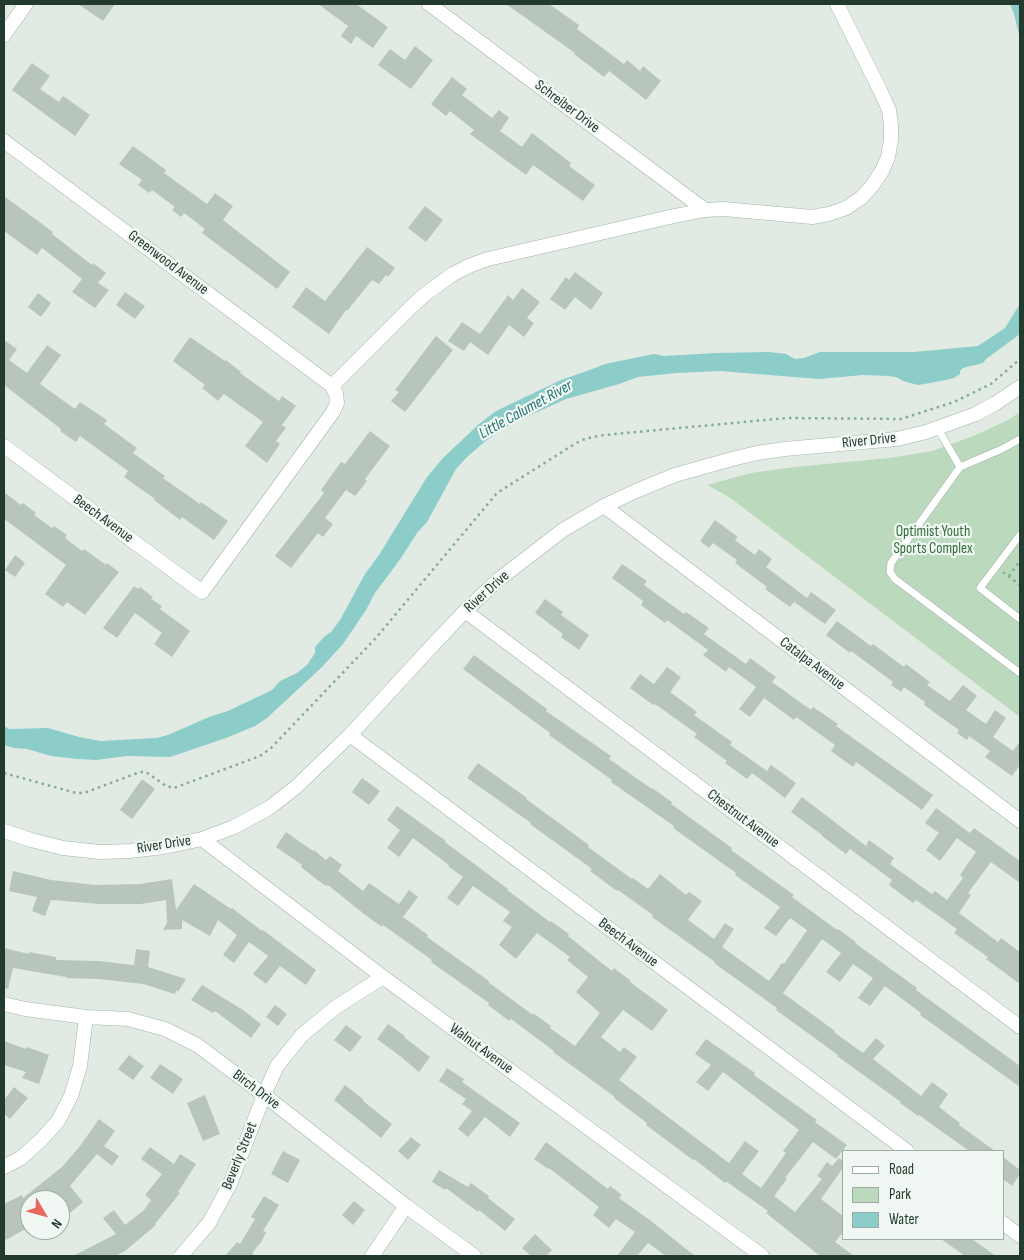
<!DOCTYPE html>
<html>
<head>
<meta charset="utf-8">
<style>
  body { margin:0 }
  #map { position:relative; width:1024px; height:1260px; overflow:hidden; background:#e1ebe4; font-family:"Sofia Sans Condensed",sans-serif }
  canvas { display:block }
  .frame { position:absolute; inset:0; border:5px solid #233a2f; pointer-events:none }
  .legend { position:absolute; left:842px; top:1150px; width:162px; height:90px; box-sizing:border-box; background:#f1f7f3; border:1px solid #9faba5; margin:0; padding:6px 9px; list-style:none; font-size:15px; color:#233a2f }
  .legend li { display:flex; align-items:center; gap:10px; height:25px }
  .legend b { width:25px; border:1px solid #9faba5 }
  .north { position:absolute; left:20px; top:1190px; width:50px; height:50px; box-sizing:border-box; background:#f1f7f3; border:1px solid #9faba5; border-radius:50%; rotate:127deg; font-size:14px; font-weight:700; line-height:20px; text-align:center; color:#233a2f }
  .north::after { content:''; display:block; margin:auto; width:18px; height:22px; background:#e96661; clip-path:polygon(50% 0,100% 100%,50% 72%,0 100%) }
</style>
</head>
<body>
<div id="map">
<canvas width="1024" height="1260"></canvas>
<div class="frame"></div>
<ul class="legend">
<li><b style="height:6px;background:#fff"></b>Road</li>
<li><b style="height:14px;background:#bbdabd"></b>Park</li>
<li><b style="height:14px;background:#8cccc9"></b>Water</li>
</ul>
<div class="north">N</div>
</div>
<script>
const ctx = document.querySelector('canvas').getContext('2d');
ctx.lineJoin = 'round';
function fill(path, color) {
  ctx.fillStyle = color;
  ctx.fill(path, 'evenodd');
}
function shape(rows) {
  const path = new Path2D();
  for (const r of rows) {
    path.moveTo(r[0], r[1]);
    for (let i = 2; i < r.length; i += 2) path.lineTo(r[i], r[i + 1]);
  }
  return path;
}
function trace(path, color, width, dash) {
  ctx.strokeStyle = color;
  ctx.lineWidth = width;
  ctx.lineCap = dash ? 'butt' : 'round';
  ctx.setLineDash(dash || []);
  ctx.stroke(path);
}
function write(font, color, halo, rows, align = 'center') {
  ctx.font = font + ' "Sofia Sans Condensed",sans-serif';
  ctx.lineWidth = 4.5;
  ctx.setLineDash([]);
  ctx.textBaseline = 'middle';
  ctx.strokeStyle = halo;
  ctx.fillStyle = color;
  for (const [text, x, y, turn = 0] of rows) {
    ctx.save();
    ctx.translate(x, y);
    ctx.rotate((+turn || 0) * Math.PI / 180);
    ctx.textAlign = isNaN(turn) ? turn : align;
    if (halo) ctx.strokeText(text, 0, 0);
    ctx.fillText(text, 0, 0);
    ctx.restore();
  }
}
const green = shape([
  [1020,412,1020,717,729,497,707,485,751,473,794,467,889,458,932,451,976,435,1008,420]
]);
const water = shape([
  [1010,4,1020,4,1020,39,1014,14],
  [1020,304,1020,334,986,359,983,363,963,368,960,371,960,374,954,378,936,382,918,385,903,381,896,377,888,376,863,375,819,379,720,371,676,373,638,377,619,384,566,399,511,424,488,439,467,457,456,469,427,522,417,533,401,558,375,593,366,610,343,644,322,667,267,718,255,726,226,738,170,757,127,756,96,760,78,759,51,756,27,749,14,748,4,745,4,726,9,729,48,728,79,737,101,741,156,738,168,735,209,717,228,711,272,690,280,681,297,673,307,665,315,653,315,647,325,636,331,632,340,620,365,574,379,555,427,477,443,458,479,424,496,411,561,380,587,371,605,364,654,354,664,356,716,353,769,352,786,354,795,359,804,358,820,352,914,352,978,346,1005,328]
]);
const building = shape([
  [78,4,115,4,103,21],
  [318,4,356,4,388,27,373,48,356,36,351,44,341,36,348,26],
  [506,4,549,4,579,25,577,29,624,64,627,60,640,71,643,66,661,81,646,100,609,71,604,77,574,54,575,53],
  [415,46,433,60,411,89,378,65,390,49,405,60],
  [32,63,50,76,40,89,59,102,63,96,90,115,75,136,12,90],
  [452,77,467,89,462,95,492,118,499,110,509,118,500,131,522,147,532,133,571,163,569,166,595,185,583,201,533,165,526,175,470,134,474,130,450,111,446,116,431,104],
  [133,146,166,170,164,173,207,204,215,193,233,206,223,220,290,272,277,289,202,233,205,229,184,213,181,217,172,210,175,207,152,190,149,193,138,185,142,180,119,164],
  [4,196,53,232,52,234,92,265,93,263,106,273,98,283,109,290,95,308,72,292,82,279,42,248,37,255,4,231],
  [425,206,443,220,426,242,408,228],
  [367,247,395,268,388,277,386,275,379,284,372,280,347,311,346,310,329,334,292,307,306,287,325,301],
  [575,272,603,293,591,310,575,297,565,310,550,299,566,277,569,280],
  [522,288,540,302,527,318,534,323,524,337,509,325,488,355,470,342,464,351,448,341,462,322,480,334,508,295,513,300],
  [125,292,145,306,135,319,116,305],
  [38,293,51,303,41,317,28,307],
  [436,336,453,350,405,412,391,401,399,392,395,390],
  [190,337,225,361,226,360,241,372,240,373,279,401,282,396,296,406,282,425,286,428,276,441,280,444,267,463,245,446,263,422,224,394,218,401,202,388,205,385,173,361],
  [4,340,17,349,9,360,27,373,47,345,61,355,40,384,75,409,80,402,107,420,104,424,137,448,133,453,165,476,163,478,200,504,201,502,228,521,214,540,182,517,180,520,154,500,155,499,124,477,128,471,80,436,76,442,60,431,61,429,4,385],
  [370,431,390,446,365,479,367,481,355,496,346,490,325,518,333,524,323,537,318,533,291,568,275,556,324,493,321,490,341,462,345,464],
  [4,492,21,505,23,503,36,513,34,515,52,528,54,526,67,535,65,538,82,551,84,549,106,565,107,563,119,572,85,615,67,602,63,607,45,594,66,565,4,519],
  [715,520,738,537,735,540,755,555,759,549,772,559,766,567,807,598,811,592,836,610,825,624,794,602,790,607,765,589,767,587,735,563,737,560,713,543,709,548,700,541],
  [15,555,25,563,15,577,5,570],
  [622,564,647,581,644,585,684,614,686,612,709,628,704,634,746,664,750,658,776,677,772,682,811,710,813,707,838,724,836,726,933,795,922,810,856,762,853,767,831,751,835,745,796,717,794,720,764,698,750,717,739,709,756,687,729,667,726,672,703,655,708,650,667,620,665,623,641,605,643,601,612,578],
  [134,586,138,589,140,587,153,597,151,599,162,606,160,609,190,631,172,657,154,644,162,633,135,613,117,638,103,628],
  [545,599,563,612,561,615,589,635,579,650,561,637,563,634,535,613],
  [837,621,871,646,873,644,904,667,906,664,930,682,927,685,950,701,963,685,977,696,966,710,986,724,995,710,1006,718,993,737,1013,751,1020,741,1020,765,1012,776,985,757,990,751,969,736,967,740,957,733,959,730,924,705,925,702,904,687,901,692,891,685,893,682,851,651,850,653,826,635],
  [474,655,547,709,546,711,611,756,609,759,652,789,652,788,672,802,671,804,732,848,731,850,794,895,792,897,837,930,838,929,856,942,855,943,917,988,916,990,1020,1066,1020,1087,920,1015,921,1013,885,986,870,1006,858,998,873,978,853,964,840,982,826,972,841,953,822,939,783,993,835,1031,834,1032,863,1053,876,1038,885,1046,873,1059,921,1096,932,1082,948,1094,939,1107,960,1123,959,1125,995,1151,969,1151,919,1115,918,1116,900,1103,901,1102,837,1056,838,1055,776,1010,777,1008,714,963,715,962,652,917,653,915,618,890,617,891,590,871,592,869,530,824,531,823,467,778,478,763,527,798,526,799,589,845,588,847,632,879,633,878,648,889,660,874,686,895,689,892,702,901,688,920,714,939,725,923,734,929,722,947,769,981,782,963,784,964,807,930,790,918,776,936,764,928,780,907,735,875,736,873,673,828,674,826,611,782,612,780,549,735,550,733,463,669],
  [667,667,681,677,670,692,697,712,694,715,732,742,730,745,767,771,771,765,796,783,785,798,752,773,747,779,725,763,727,761,694,737,697,734,655,704,653,705,630,688,640,674,654,684],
  [362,778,380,791,369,805,352,792],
  [142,779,155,789,132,819,120,810],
  [802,797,866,846,869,840,894,858,890,864,932,894,935,891,947,900,963,878,960,875,976,852,957,838,940,861,926,850,939,833,925,823,936,808,970,833,974,828,1020,861,1020,883,991,862,968,893,971,895,959,913,998,942,1001,938,1020,952,1020,984,986,959,988,957,954,933,957,929,916,900,913,903,889,885,892,880,850,849,846,854,822,836,822,835,791,812],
  [397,806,446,841,445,842,508,889,507,890,550,922,551,921,569,934,568,936,612,971,614,968,631,981,630,982,668,1010,652,1031,623,1010,601,1037,620,1052,624,1047,637,1057,619,1080,729,1163,745,1141,759,1151,742,1174,761,1188,786,1153,783,1151,799,1130,723,1072,708,1091,696,1082,711,1065,695,1054,706,1039,755,1073,754,1075,817,1120,815,1122,847,1145,836,1159,813,1142,785,1178,787,1179,774,1196,795,1212,822,1179,817,1176,827,1162,832,1166,839,1158,843,1161,843,1168,821,1199,843,1216,843,1232,835,1242,854,1256,820,1256,766,1213,768,1211,727,1182,725,1183,694,1159,693,1160,646,1125,647,1123,614,1098,615,1097,553,1052,554,1051,511,1019,509,1021,488,1005,489,1003,431,962,432,960,383,925,382,927,364,914,328,885,326,886,316,879,301,867,302,865,276,847,286,832,313,851,314,850,326,860,330,856,342,865,338,871,363,891,369,883,399,904,409,890,418,897,403,917,428,935,427,937,489,981,488,982,533,1015,533,1013,551,1026,550,1028,575,1046,600,1013,576,992,588,977,567,960,570,957,537,933,516,959,499,945,512,927,503,921,510,912,473,886,458,906,447,898,463,877,448,866,449,865,413,838,399,857,387,848,400,830,387,820],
  [13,871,51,880,96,885,140,884,172,879,176,910,194,884,231,909,232,908,262,931,263,930,316,970,306,985,280,966,266,984,253,974,268,956,249,942,234,963,223,955,237,935,218,920,210,936,182,920,182,929,163,930,167,923,166,900,141,904,100,904,51,900,45,916,32,911,37,897,9,891],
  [4,948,29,954,29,952,56,957,56,960,99,961,134,965,136,949,150,951,148,967,186,979,178,992,176,990,175,994,143,984,99,979,66,978,66,977,13,968,8,989,4,988],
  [202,985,243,1010,261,1024,251,1038,215,1011,213,1013,191,1000],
  [275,1005,287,1014,278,1026,266,1017],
  [388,1024,405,1036,404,1037,430,1057,419,1072,400,1056,377,1039],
  [346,1025,362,1037,350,1052,334,1040],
  [4,1041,26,1049,27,1047,49,1055,39,1084,22,1078,26,1072,4,1065],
  [129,1055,144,1066,133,1080,118,1069],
  [160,1064,183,1079,173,1094,150,1078],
  [447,1068,464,1079,462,1082,520,1123,510,1137,485,1117,468,1137,458,1129,472,1111,462,1104,466,1099,439,1081],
  [345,1085,364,1100,363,1101,392,1124,381,1138,334,1100],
  [14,1087,28,1098,10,1119,4,1114,4,1100],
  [205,1095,220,1134,203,1141,187,1103],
  [99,1119,115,1131,104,1146,119,1156,112,1166,97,1154,70,1186,83,1202,70,1213,60,1200,30,1200,30,1212,21,1217,27,1228,4,1241,4,1204,22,1195,23,1198,62,1167,80,1146],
  [411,1137,421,1145,408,1160,398,1151],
  [546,1142,608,1189,610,1186,622,1195,619,1198,651,1221,695,1256,666,1256,648,1243,637,1256,617,1256,635,1232,616,1219,609,1228,593,1215,599,1207,549,1168,548,1169,534,1159],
  [150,1147,174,1164,180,1154,196,1164,178,1192,180,1193,155,1224,156,1225,125,1251,115,1256,73,1256,116,1234,103,1218,114,1210,125,1225,144,1210,151,1200,145,1195,162,1174,141,1159],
  [283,1151,300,1160,288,1183,271,1174],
  [1003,1157,1020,1170,1020,1174,1012,1186,1003,1179],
  [439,1170,468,1187,471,1183,489,1196,488,1198,515,1219,505,1231,479,1210,478,1212,446,1188,445,1190,432,1182],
  [264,1196,279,1205,263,1231,266,1232,262,1241,252,1253,255,1256,225,1256,237,1242,240,1244,255,1219,251,1217],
  [354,1201,365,1210,353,1225,342,1215],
  [535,1234,552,1250,546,1256,531,1256,522,1248],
  [941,1239,972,1239,996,1256,965,1256]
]);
const path = shape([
  [1003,572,1020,585],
  [1009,576,1020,561],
  [4,773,76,793,84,793,140,772,146,772,166,786,174,788,260,756,271,748,375,639,497,493,573,445,582,440,593,437,604,435,787,418,901,419,954,402,991,384,1020,359]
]);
const service = shape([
  [938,429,960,467,891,563,890,572,895,579,1020,673],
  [960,467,1002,449,1020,439],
  [1020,535,980,588,1020,619]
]);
const minor = shape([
  [429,4,705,210],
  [4,35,26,4],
  [4,141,332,386],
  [4,446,202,592,333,412,337,403,336,394,332,386,410,308,424,295,453,274,471,265,488,259,674,216,705,210,724,209,812,217,829,214,846,208,861,198,872,186,882,171,888,157,891,140,891,125,889,110,880,90,837,4],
  [604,506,1020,821],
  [465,611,1020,1027],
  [350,735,907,1151],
  [4,831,31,840,63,848,100,852,130,851,164,847,202,839,234,827,269,808,296,787,350,735,431,647,465,611,498,580,563,530,604,506,636,491,675,475,732,459,757,453,785,449,897,439,926,432,976,414,996,403,1020,387],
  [202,839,383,977,762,1256],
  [4,1004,25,1009,86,1017,128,1019,165,1029,197,1045,264,1095,406,1206,474,1256],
  [4,1167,21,1158,41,1140,58,1121,71,1096,80,1066,86,1017],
  [1003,1223,1020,1236],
  [181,1256,209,1223,230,1184,264,1095,277,1066,302,1035,336,1007,383,977],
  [372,1256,406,1206]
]);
const streetNames = [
  ["Schreiber Drive",567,107,37],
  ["Greenwood Avenue",168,263,37],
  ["River Drive",869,441,-6],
  ["Beech Avenue",103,519,36],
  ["River Drive",487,592,-42],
  ["Catalpa Avenue",812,664,37],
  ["Chestnut Avenue",743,819,37],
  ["River Drive",164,845,-9],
  ["Beech Avenue",628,943,37],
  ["Walnut Avenue",481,1049,36],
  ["Birch Drive",256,1090,37],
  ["Beverly Street",240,1156,-68]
];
const parkNames = [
  ["Optimist Youth",933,532],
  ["Sports Complex",933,549]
];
const waterNames = [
  ["Little Calumet River",526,410,-29]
];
fill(green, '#bbdabd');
fill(water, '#8cccc9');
fill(building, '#b7c5bd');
trace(service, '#a4b2aa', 8);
trace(minor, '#a4b2aa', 15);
trace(path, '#84ac97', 2.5, [2.5, 4]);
trace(service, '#fff', 7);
trace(minor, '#fff', 14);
write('15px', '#233a2f', '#f1f7f3', streetNames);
write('15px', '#306e3b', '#f1f7f3', parkNames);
write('italic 16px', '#21726f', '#f1f7f3', waterNames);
</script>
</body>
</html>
